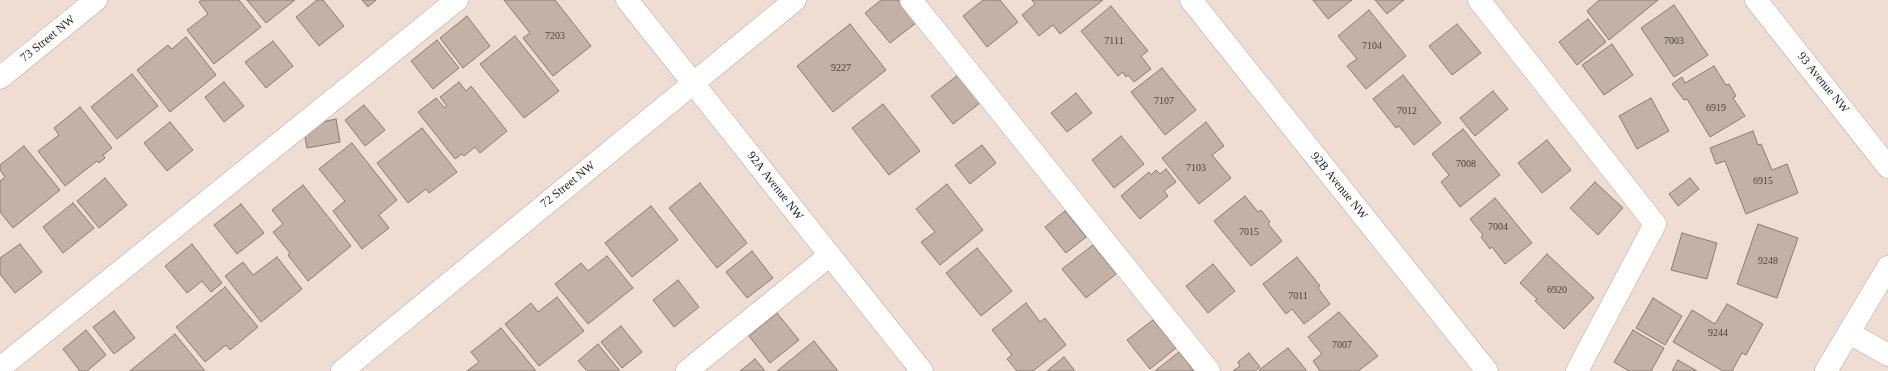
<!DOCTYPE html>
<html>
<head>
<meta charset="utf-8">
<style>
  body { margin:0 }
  canvas { display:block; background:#efddd4 }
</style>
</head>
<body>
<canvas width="1888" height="371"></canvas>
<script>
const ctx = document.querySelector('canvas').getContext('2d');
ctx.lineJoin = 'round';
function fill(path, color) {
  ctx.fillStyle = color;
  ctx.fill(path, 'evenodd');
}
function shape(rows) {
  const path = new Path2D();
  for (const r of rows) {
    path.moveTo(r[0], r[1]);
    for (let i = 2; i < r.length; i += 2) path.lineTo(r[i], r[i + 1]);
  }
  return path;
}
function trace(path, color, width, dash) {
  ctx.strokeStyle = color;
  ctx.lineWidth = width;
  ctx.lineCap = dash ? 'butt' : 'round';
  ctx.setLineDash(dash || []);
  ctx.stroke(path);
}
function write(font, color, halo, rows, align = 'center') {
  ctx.font = font + ' "Times New Roman",serif';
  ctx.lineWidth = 3.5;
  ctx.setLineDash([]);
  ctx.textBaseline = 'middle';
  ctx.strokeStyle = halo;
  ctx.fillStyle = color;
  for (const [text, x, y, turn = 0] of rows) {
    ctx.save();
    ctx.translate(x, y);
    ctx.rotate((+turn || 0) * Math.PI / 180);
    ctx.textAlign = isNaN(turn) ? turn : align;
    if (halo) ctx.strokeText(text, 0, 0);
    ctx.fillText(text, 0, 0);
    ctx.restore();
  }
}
const building = shape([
  [202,0,239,0,261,27,214,64,187,30,208,14,199,2,202,0],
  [247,0,295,0,266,23,247,0],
  [317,0,323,0,344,26,319,46,296,17,317,0],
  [362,0,376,0,368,7,362,0],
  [504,0,555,0,591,46,553,76,523,38,530,33,504,0],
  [881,0,898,0,916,23,890,43,865,13,881,0],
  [983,0,1000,0,1018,22,987,47,963,16,983,0],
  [1032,0,1103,0,1060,34,1053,25,1039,36,1022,15,1035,4,1032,0],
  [1313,0,1352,0,1328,19,1313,0],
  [1375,0,1404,0,1387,14,1375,0],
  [1599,0,1658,0,1609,40,1587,11,1599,0],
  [1674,5,1708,55,1674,77,1641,28,1674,5],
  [1111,6,1148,51,1141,56,1151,69,1134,82,1128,75,1126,77,1123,72,1118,76,1081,31,1111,6],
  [1369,10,1406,56,1366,89,1347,66,1357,59,1338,36,1369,10],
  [467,16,490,46,463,68,440,38,467,16],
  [1588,19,1606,42,1577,65,1559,42,1588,19],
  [850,24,886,70,833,112,797,66,850,24],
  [1457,24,1481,53,1452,75,1429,46,1457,24],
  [515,36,559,91,524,118,480,64,515,36],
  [186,37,216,75,170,112,137,70,168,45,172,49,186,37],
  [437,40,459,68,433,89,411,61,437,40],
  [273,41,293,66,266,88,245,62,273,41],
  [1612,44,1633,75,1604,95,1582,65,1612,44],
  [1714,66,1726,85,1729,84,1736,96,1733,98,1745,116,1710,137,1687,99,1684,100,1672,84,1682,77,1685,83,1714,66],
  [1162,68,1196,110,1165,135,1131,92,1162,68],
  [132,74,158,106,117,139,91,107,132,74],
  [958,75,980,103,953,124,931,96,958,75],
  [1403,75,1441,123,1414,145,1399,126,1396,128,1373,99,1403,75],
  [224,82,244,106,224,122,205,97,224,82],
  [459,82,466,91,471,86,507,131,480,153,475,147,464,156,462,154,455,159,418,112,436,98,445,108,447,106,440,97,459,82],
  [1493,91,1508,109,1475,136,1460,118,1493,91],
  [1076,93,1092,113,1067,132,1051,113,1076,93],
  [1651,98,1669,131,1637,149,1619,116,1651,98],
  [883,104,920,151,889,175,852,128,883,104],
  [364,105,385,130,365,146,345,120,364,105],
  [80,107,112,148,103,155,105,158,99,163,97,161,65,186,38,151,59,135,54,128,80,107],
  [336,119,340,142,307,148,303,126,336,119],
  [170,122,193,150,167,171,144,143,170,122],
  [1206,122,1224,146,1212,155,1231,178,1199,204,1162,158,1206,122],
  [422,128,457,172,429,193,426,189,408,203,377,163,422,128],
  [1463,129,1500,175,1460,207,1441,182,1449,175,1432,154,1463,129],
  [1753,131,1758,145,1761,144,1772,170,1787,164,1798,193,1746,214,1725,161,1716,164,1710,148,1753,131],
  [1121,136,1144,164,1114,188,1092,160,1121,136],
  [1547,140,1571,170,1542,193,1518,163,1547,140],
  [352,143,397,200,379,215,389,228,362,249,333,211,345,201,319,169,352,143],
  [982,145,996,163,970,184,955,165,982,145],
  [24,146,60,190,13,228,0,212,0,181,5,177,0,170,0,165,24,146],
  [1166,169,1176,182,1164,191,1168,196,1140,219,1121,196,1149,172,1151,175,1156,170,1160,174,1166,169],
  [105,178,127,205,99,228,77,201,105,178],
  [1690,178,1699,189,1678,206,1669,194,1690,178],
  [1595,182,1623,208,1598,235,1570,208,1595,182],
  [700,183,747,243,717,268,669,208,700,183],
  [947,184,983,230,940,265,921,242,935,232,916,209,947,184],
  [303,185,351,246,308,281,288,255,290,253,273,232,283,224,272,210,303,185],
  [1245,196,1258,212,1261,210,1270,222,1268,224,1282,241,1251,266,1214,221,1245,196],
  [1495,198,1532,243,1505,264,1492,247,1490,249,1481,237,1483,235,1470,219,1495,198],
  [73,203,94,228,63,253,43,227,73,203],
  [241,204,264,233,237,254,214,225,241,204],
  [651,206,678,240,632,277,605,243,651,206],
  [1065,211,1086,237,1066,253,1045,227,1065,211],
  [1758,224,1798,238,1777,298,1737,284,1758,224],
  [1682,233,1717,243,1707,279,1671,270,1682,233],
  [20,244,42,272,15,293,0,274,0,258,20,244],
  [192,244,222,283,211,292,202,281,187,293,165,266,192,244],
  [1093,245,1116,274,1086,298,1062,269,1093,245],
  [977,248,1012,291,981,316,946,273,977,248],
  [752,251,773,278,747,298,726,272,752,251],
  [1547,254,1594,298,1564,329,1535,301,1537,299,1520,283,1547,254],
  [607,256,633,288,588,324,555,284,581,263,588,271,607,256],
  [277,257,302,289,261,322,225,276,243,262,253,275,277,257],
  [1297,257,1320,286,1318,288,1330,304,1304,324,1292,309,1286,314,1263,284,1297,257],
  [1213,264,1235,291,1208,313,1186,286,1213,264],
  [678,280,699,307,674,327,653,300,678,280],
  [225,287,258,327,230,350,226,345,205,362,176,327,225,287],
  [557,297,584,331,539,366,505,324,531,303,538,312,557,297],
  [1653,298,1682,316,1665,345,1636,328,1653,298],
  [1026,303,1040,322,1045,318,1066,345,1033,371,1017,371,1007,359,1012,355,992,330,1026,303],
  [1727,304,1763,324,1746,355,1742,353,1732,371,1723,371,1673,342,1692,310,1715,324,1727,304],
  [114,311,135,338,114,354,93,327,114,311],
  [1339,312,1378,356,1358,371,1320,371,1313,361,1322,354,1308,337,1339,312],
  [777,313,799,340,770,363,749,336,777,313],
  [1153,320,1176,348,1150,369,1127,340,1153,320],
  [621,326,642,352,622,368,601,342,621,326],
  [501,328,536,371,467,371,479,362,471,352,501,328],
  [86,330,106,355,87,371,80,371,63,349,86,330],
  [1633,330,1664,348,1651,371,1629,371,1614,362,1633,330],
  [175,334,205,371,130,371,175,334],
  [814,341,838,371,777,371,814,341],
  [598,344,620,371,587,371,578,361,598,344],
  [1288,348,1307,371,1260,371,1259,370,1288,348],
  [1179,352,1194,371,1155,371,1179,352],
  [1249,353,1260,367,1255,371,1233,371,1240,366,1238,362,1249,353],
  [1064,357,1075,371,1047,371,1064,357],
  [755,359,765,371,740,371,755,359],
  [1678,360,1697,371,1672,371,1678,360]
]);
const minor = shape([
  [627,0,922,371],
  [911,0,1209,371],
  [1191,0,1487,371],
  [1479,0,1655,224,1577,371],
  [1756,0,1888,167],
  [0,78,96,0],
  [1849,333,1888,355],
  [0,368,457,0],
  [342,371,795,0],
  [687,371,830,255],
  [1826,371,1888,267]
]);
const numberNames = [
  ["7203",555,36],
  ["7111",1114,41],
  ["7003",1674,41],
  ["7104",1372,46],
  ["9227",841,68],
  ["7107",1164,101],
  ["6919",1716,108],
  ["7012",1407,111],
  ["7008",1466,164],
  ["7103",1196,168],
  ["6915",1763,181],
  ["7004",1498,227],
  ["7015",1249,232],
  ["9248",1768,261],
  ["6920",1557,290],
  ["7011",1298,296],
  ["9244",1718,333],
  ["7007",1342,345]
];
const streetNames = [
  ["73 Street NW",48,39,-39],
  ["93 Avenue NW",1823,83,51],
  ["72 Street NW",568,185,-39],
  ["92A Avenue NW",775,186,52],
  ["92B Avenue NW",1339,186,51]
];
fill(building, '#c3b1a8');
trace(building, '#8a7a72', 1);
trace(minor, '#baa9a0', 23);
trace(minor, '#fff', 22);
write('10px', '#4c433e', null, numberNames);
write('12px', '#251e1b', '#fff', streetNames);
</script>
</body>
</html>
